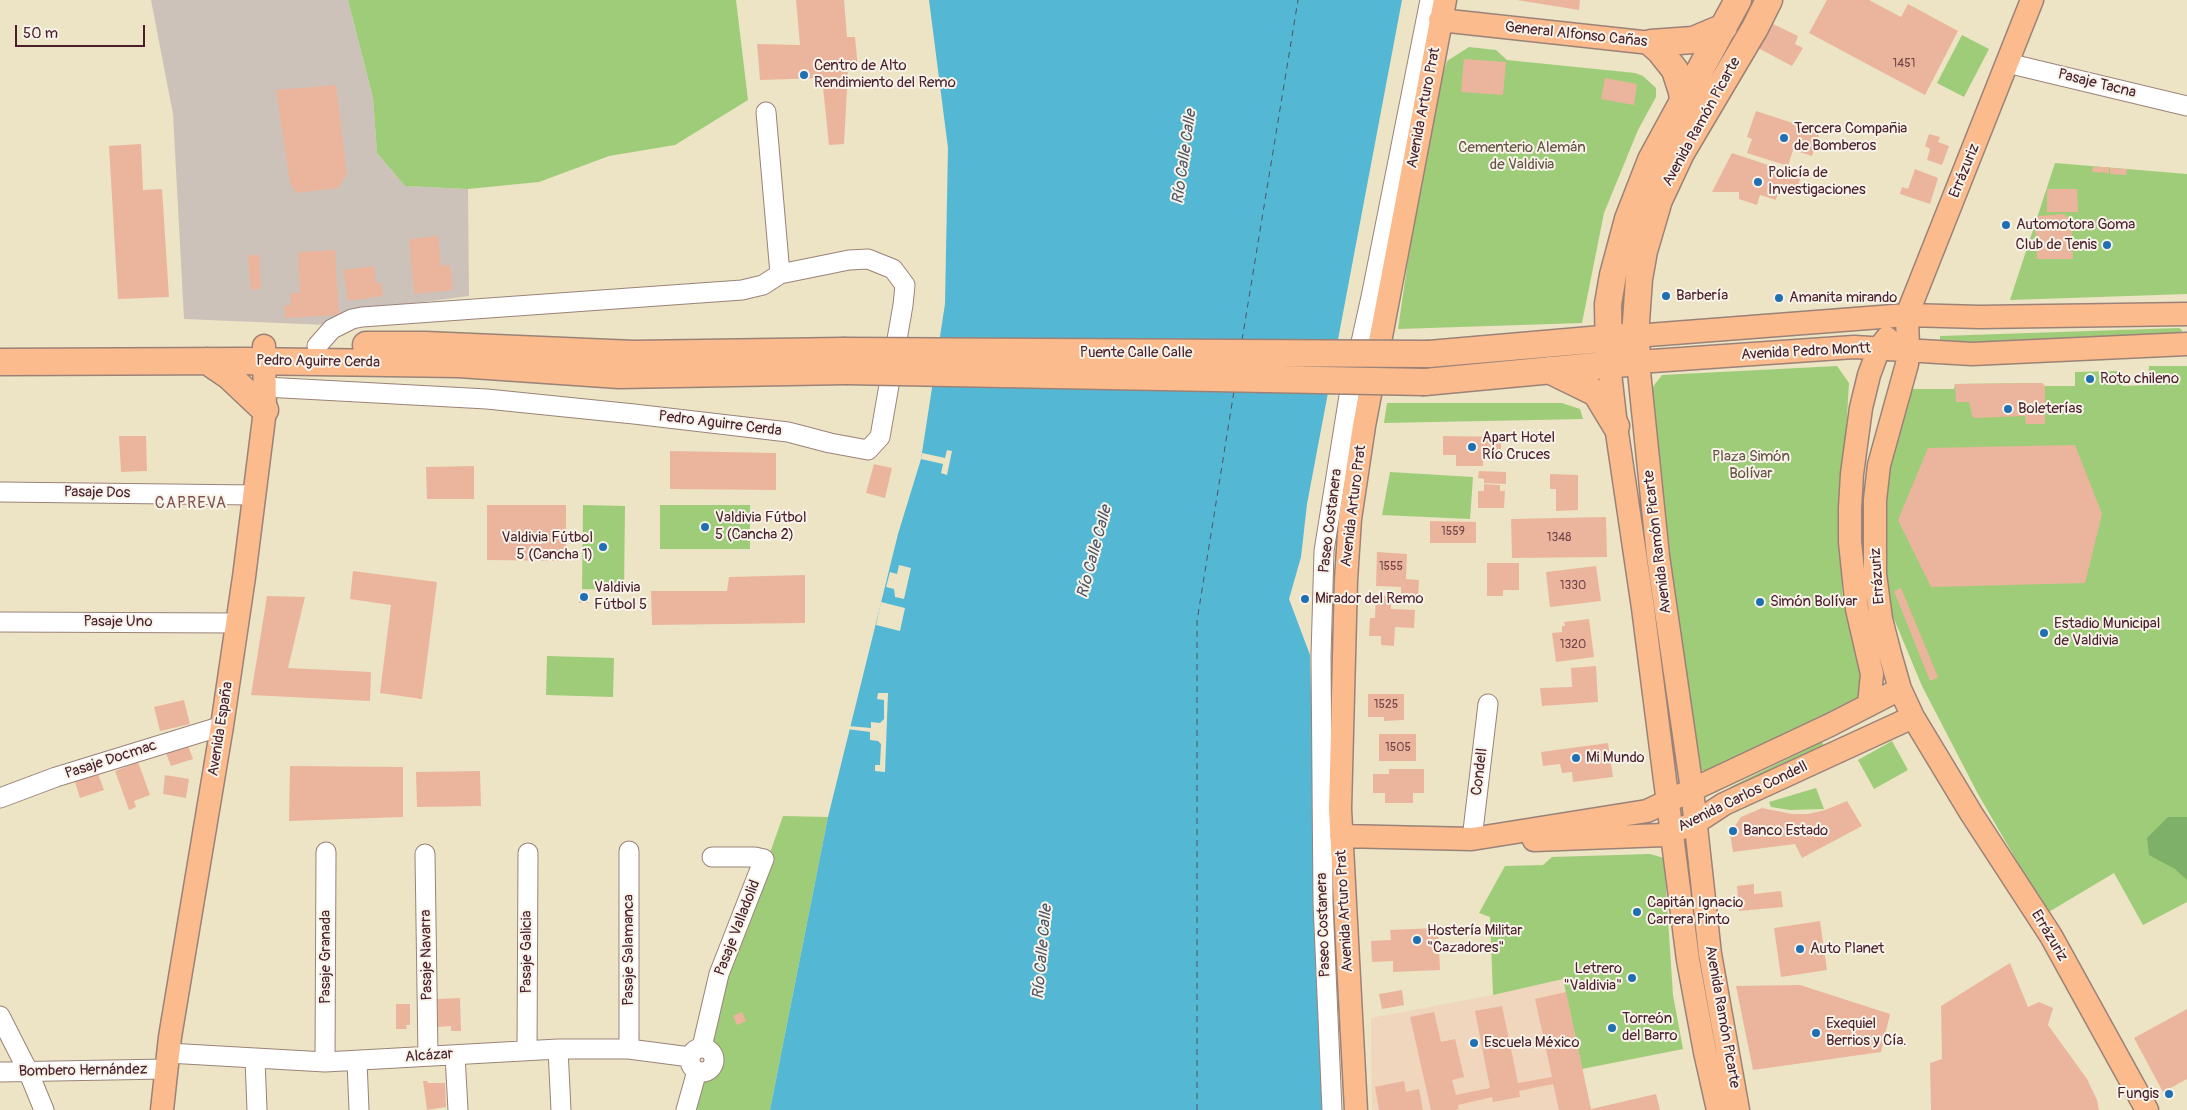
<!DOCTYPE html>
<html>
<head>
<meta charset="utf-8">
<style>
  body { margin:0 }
  #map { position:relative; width:2187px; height:1110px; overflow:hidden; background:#ece4c5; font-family:Pangolin,sans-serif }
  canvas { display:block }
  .scale { position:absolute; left:15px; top:25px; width:130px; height:22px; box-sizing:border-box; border:2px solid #4a1f2b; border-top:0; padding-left:6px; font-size:15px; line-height:18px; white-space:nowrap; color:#4a1f2b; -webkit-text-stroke:4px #f7f3e8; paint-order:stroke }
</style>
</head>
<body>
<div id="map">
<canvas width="2187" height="1110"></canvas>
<div class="scale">50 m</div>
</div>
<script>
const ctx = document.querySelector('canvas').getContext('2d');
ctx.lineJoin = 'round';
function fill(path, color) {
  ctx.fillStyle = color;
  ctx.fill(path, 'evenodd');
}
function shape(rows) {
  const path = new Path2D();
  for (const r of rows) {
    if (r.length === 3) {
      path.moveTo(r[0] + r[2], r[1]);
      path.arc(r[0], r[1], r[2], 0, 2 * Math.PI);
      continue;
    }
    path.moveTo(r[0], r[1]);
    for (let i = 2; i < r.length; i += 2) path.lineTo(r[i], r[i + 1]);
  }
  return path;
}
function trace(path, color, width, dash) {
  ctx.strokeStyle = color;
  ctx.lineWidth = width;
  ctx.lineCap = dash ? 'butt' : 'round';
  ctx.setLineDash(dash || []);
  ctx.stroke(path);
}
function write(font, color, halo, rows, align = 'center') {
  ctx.font = font + ' Pangolin,sans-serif';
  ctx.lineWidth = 4;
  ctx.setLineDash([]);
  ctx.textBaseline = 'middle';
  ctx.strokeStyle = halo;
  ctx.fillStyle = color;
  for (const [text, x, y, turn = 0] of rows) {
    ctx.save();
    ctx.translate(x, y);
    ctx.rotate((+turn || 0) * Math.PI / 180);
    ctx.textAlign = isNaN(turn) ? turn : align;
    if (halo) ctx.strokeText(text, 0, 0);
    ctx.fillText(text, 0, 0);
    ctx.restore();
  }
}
const built = shape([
  [1563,979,1591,1110,1372,1110,1371,1018,1493,995]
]);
const industrial = shape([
  [151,0,348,0,373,98,377,153,405,186,468,189,469,296,361,310,327,325,184,319,173,114]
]);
const green = shape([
  [348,0,736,0,748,100,675,145,609,156,539,182,468,189,405,186,377,153,373,98],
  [1962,35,1989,49,1964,97,1937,83],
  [1469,47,1496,50,1507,60,1635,73,1643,76,1656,88,1656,97,1638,130,1604,213,1582,323,1398,329,1418,192,1441,81,1447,61],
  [2055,163,2187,174,2187,294,2010,300],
  [2179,328,2182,330,2181,334,1940,345,1940,336],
  [1837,366,1849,383,1840,539,1843,603,1865,677,1858,703,1708,772,1697,769,1671,584,1652,388,1662,375],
  [2149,366,2187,366,2187,902,2143,925,2114,873,2047,913,1978,794,1922,686,1884,595,1882,477,1912,389,1954,389,1955,384,2042,383,2045,386,2075,386,2075,372,2122,371,2122,386,2148,385],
  [1387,403,1562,403,1580,409,1583,419,1384,423],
  [1390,472,1473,477,1470,519,1382,515],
  [583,505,625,506,624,590,582,589],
  [660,505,750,505,750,549,660,549],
  [547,656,614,658,613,697,546,695],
  [1892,741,1908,770,1874,789,1858,760],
  [1822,742,1825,748,1733,792,1730,787],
  [1816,788,1824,809,1790,810,1771,807,1769,802],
  [783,816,828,817,770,1110,693,1110,704,1077,718,1067,720,1055,714,1049,709,1038,722,988],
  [1650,854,1664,858,1673,995,1683,1049,1582,1069,1563,979,1493,995,1490,917,1479,913,1505,866,1543,865,1552,857]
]);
const forest = shape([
  [2168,817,2187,817,2187,880,2175,869,2149,855,2147,838]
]);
const water = shape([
  [929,0,1402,0,1307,504,1301,557,1289,599,1310,655,1322,1110,770,1110,828,817,898,534,921,459,945,304,948,148]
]);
const pier = shape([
  [947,450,952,451,947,475,941,473,943,464,921,459,922,453,945,458],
  [899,565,911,568,904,599,895,597,894,589,886,587,890,572,897,574],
  [881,602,905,608,900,631,876,625],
  [878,693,888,693,885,772,875,771,875,765,880,765,881,744,878,741,870,740,870,732,847,729,848,726,871,728,871,722,880,723,884,719,884,700,877,699]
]);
const ferry = shape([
  [1242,340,1298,0],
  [1197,1110,1197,621,1234,391]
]);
const building = shape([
  [796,0,844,0,847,37,855,37,858,68,848,71,844,144,829,145,822,78,760,80,757,44,800,45],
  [1517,0,1580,0,1579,10],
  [1827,0,1869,0,1901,17,1908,4,1958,31,1925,95,1809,33],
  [1769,22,1798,36,1795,44,1803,48,1792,66,1756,47],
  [1464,59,1506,62,1503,95,1461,92],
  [1605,78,1637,84,1634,105,1601,99],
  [336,85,347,174,338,188,296,193,290,183,276,90],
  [1756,111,1820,132,1812,156,1793,150,1788,166,1747,153,1752,139,1747,137],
  [1929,134,1940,137,1938,142,1949,146,1942,165,1927,160,1930,149,1925,146],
  [141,144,143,190,162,189,169,297,118,299,109,146],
  [1732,153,1801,176,1796,193,1779,188,1776,200,1760,195,1757,205,1739,199,1739,192,1712,192],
  [2093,167,2109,167,2109,173,2092,172],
  [2110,168,2127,169,2126,175,2110,174],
  [1915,169,1938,178,1930,204,1900,194,1902,187,1908,189],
  [2047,189,2077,189,2078,212,2047,212],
  [2064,214,2071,221,2073,259,2037,259,2035,221,2039,216],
  [438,236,441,266,450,265,453,290,414,294,409,239],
  [335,250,339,315,285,318,284,306,291,305,290,293,300,293,298,252],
  [248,255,259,255,261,289,251,290],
  [374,266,376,283,381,282,383,296,348,301,343,270],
  [2042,383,2045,386,2045,424,2026,424,2025,416,1973,418,1969,402,1956,402,1955,384],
  [119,436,146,436,147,471,121,472],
  [1443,436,1501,437,1501,459,1483,459,1483,466,1456,466,1456,455,1443,455],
  [2075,445,2102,514,2085,583,1931,587,1898,520,1928,448],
  [670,451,776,453,776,490,670,489],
  [874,464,892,468,885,498,866,493],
  [474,466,474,499,427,499,426,467],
  [1479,471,1506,472,1506,484,1484,483,1484,479,1478,478],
  [1550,474,1578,475,1578,510,1556,511,1556,489,1550,489],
  [1484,484,1500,485,1500,491,1505,491,1504,508,1478,508,1478,491,1484,491],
  [487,505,566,505,566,561,487,560],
  [1606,517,1607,557,1512,558,1511,519],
  [1430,521,1476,522,1476,543,1430,543],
  [1377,552,1407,554,1406,579,1419,580,1418,598,1401,597,1401,587,1376,586],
  [1487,563,1519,563,1519,590,1503,590,1503,596,1487,596],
  [1596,566,1601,601,1550,607,1546,572],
  [353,571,437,582,422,699,380,693,391,605,350,599],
  [805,575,805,623,652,625,651,591,727,591,729,577],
  [1901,588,1938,677,1930,681,1894,591],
  [579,592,588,592,588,603,579,603],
  [267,596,305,597,288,668,371,672,370,701,251,695],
  [1376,596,1391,596,1391,609,1415,610,1414,628,1395,627,1394,646,1381,645,1381,636,1369,636,1370,618,1375,618],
  [1589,619,1594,657,1556,662,1552,633,1562,632,1562,626,1565,626,1564,622],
  [1596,666,1598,702,1542,706,1540,688,1572,687,1571,668],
  [1368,694,1404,694,1404,720,1384,721,1384,717,1368,717],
  [184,700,190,724,160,731,154,707],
  [1379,734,1416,734,1416,761,1379,761],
  [186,740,193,759,171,766,164,748],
  [1608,743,1613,777,1573,782,1572,772,1562,773,1560,764,1543,766,1541,752],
  [138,762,150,795,134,801,136,807,129,810,115,771],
  [290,766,403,767,403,817,289,821],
  [1389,769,1424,769,1424,793,1413,793,1413,803,1385,803,1385,793,1373,793,1373,774,1389,774],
  [97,771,104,790,80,798,74,779],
  [480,771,481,806,417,807,416,772],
  [165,775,189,779,186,798,163,794],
  [1847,801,1862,826,1802,858,1795,844,1733,852,1730,833,1741,817,1762,808,1792,814,1808,814,1825,810],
  [1754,884,1754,894,1781,891,1783,907,1739,911,1737,886],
  [1820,921,1827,970,1781,977,1774,928],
  [1438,928,1440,970,1393,972,1393,961,1372,962,1371,941,1391,940,1390,930],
  [2010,963,2028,1007,2039,1002,2053,1008,2048,1025,2087,1079,2097,1100,2099,1110,1931,1110,1930,1063,1942,1059,1941,1006],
  [1800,985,1890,1014,1881,1052,1753,1070,1736,986],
  [1402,990,1404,1005,1382,1009,1379,994],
  [1566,992,1591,1109,1656,1094,1660,1110,1559,1110,1553,1084,1519,1091,1520,1097,1493,1102,1492,1097,1458,1105,1459,1109,1455,1110,1431,1110,1410,1017,1434,1012,1441,1042,1455,1039,1464,1077,1452,1080,1456,1095,1490,1088,1475,1011,1502,1006,1518,1083,1552,1077,1535,999],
  [460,998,461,1031,451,1031,451,1026,438,1027,437,999],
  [396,1004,410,1004,410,1025,406,1025,407,1029,396,1029],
  [2187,1009,2187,1079,2163,1092,2134,1038],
  [742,1012,746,1021,737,1025,733,1016],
  [423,1081,427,1081,428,1083,445,1083,446,1107,427,1110],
  [1404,1081,1406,1092,1419,1089,1423,1110,1379,1110,1375,1087]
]);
const minor = shape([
  [2007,63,2187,106],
  [317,346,332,329,352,319,362,317,742,290,763,285,780,274,766,112],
  [265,387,487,399,634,414,788,432,830,443,868,450,880,437,903,305,905,285,893,269,868,259,849,260,780,274],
  [0,492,254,495],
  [0,622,237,623],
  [0,798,56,777,222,726],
  [1472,839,1488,704],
  [425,854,428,1056],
  [0,1016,28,1071,44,1110],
  [702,1047,719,974,764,859,755,857,712,857],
  [702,1060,12],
  [558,1049,561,1110],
  [629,1049,629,851],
  [527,1050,528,853],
  [168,1053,325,1062,558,1049,629,1049,690,1057],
  [455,1055,458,1110],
  [255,1059,257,1110],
  [357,1061,359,1110],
  [325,1062,326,852],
  [0,1072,166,1069],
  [686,1110,697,1071],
  [1332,1110,1323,902,1321,656,1324,551,1349,396,1371,297,1430,0]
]);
const major = shape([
  [2032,0,1907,315,1908,349,1907,364,1879,465,1875,500,1875,574,1881,619,1890,654,1900,689,1913,717,1971,813,2051,936,2147,1110],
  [1440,20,1651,43,1668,48],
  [1635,336,1907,315,1980,317,2187,314],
  [1609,364,1616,426,1643,608,1688,960,1705,1052,1718,1110],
  [1869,705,1872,674,1857,609,1850,542,1850,508,1852,474,1861,408,1869,375,1879,348,1887,338],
  [1341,836,1472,839,1647,811,1830,725,1900,689],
  [1534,840,1664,835,1695,823,1724,804,1913,717],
  [162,1110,170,1037,222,726,244,577,265,410,264,346],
  [1356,1110,1340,809,1346,580,1350,519,1364,426,1445,0],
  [1738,1110,1710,954,1692,790,1658,556,1638,362,1854,347,1972,354,2187,344]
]);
const highway = shape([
  [1651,43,1693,40,1724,27],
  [1651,43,1660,51,1675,70,1682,92,1683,102],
  [366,345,425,345,634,354,843,351],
  [1429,354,1625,337],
  [207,361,229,376,265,410],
  [0,362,245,361,459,364,619,375,846,371],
  [1609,364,1608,304,1613,275,1628,219,1651,160,1738,0],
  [1549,370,1596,393,1616,426],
  [1425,382,1638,362,1635,336,1639,279,1644,251,1659,200,1681,153,1755,28,1769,0]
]);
const highwayBridge = shape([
  [843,351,1429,354],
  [846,371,1425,382]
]);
const markers = [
  [804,75,5,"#1f6fb2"],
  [1784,138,5,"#1f6fb2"],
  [1758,182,5,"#1f6fb2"],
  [2006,225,5,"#1f6fb2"],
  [2107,245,5,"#1f6fb2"],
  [1666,296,5,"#1f6fb2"],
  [1779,298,5,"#1f6fb2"],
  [2090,379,5,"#1f6fb2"],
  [2008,409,5,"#1f6fb2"],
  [1472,447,5,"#1f6fb2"],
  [705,527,5,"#1f6fb2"],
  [603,547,5,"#1f6fb2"],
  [584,597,5,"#1f6fb2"],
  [1305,599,5,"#1f6fb2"],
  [1760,602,5,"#1f6fb2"],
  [2044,633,5,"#1f6fb2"],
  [1576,758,5,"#1f6fb2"],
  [1733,831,5,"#1f6fb2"],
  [1637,912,5,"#1f6fb2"],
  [1417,940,5,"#1f6fb2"],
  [1800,949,5,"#1f6fb2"],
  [1632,978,5,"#1f6fb2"],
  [1612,1028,5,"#1f6fb2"],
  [1816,1033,5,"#1f6fb2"],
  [1474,1043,5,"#1f6fb2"],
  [2169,1094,5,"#1f6fb2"]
];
const numberNames = [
  ["1451",1904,64],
  ["1559",1453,532],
  ["1348",1559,538],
  ["1555",1391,567],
  ["1330",1573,586],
  ["1320",1573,645],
  ["1525",1386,705],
  ["1505",1398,748]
];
const streetNames = [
  ["General Alfonso Cañas",1576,35,6],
  ["Pasaje Tacna",2097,84,14],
  ["Avenida Arturo Prat",1424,108,-79],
  ["Avenida Ramón Picarte",1702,122,-61],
  ["Errázuriz",1965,171,-68],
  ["Avenida Pedro Montt",1806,352,-3],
  ["Puente Calle Calle",1136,353],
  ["Pedro Aguirre Cerda",318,362,1],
  ["Pedro Aguirre Cerda",720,424,7],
  ["Pasaje Dos",97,493,1],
  ["Avenida Arturo Prat",1354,506,-83],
  ["Paseo Costanera",1331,521,-83],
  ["Avenida Ramón Picarte",1658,542,-97],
  ["Errázuriz",1878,576,-94],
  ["Pasaje Uno",118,622],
  ["Avenida España",221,729,-81],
  ["Pasaje Docmac",111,760,-18],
  ["Condell",1480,772,-83],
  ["Avenida Carlos Condell",1743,797,-26],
  ["Avenida Arturo Prat",1345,911,-93],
  ["Paseo Costanera",1324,925,-92],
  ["Pasaje Valladolid",738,928,-69],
  ["Errázuriz",2049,936,59],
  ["Pasaje Salamanca",629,950,-90],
  ["Pasaje Galicia",527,952,-90],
  ["Pasaje Navarra",427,955,-91],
  ["Pasaje Granada",326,957,-90],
  ["Avenida Ramón Picarte",1722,1017,80],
  ["Alcázar",429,1056,-4],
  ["Bombero Hernández",83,1071,-1]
];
const poiNames = [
  ["Centro de Alto",814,66],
  ["Rendimiento del Remo",814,83],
  ["Tercera Compañia",1794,129],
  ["de Bomberos",1794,146],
  ["Policía de",1768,173],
  ["Investigaciones",1768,190],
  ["Automotora Goma",2016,225],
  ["Club de Tenis",2097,245,"right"],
  ["Barbería",1676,296],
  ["Amanita mirando",1789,298],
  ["Roto chileno",2100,379],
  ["Boleterías",2018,409],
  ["Apart Hotel",1482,438],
  ["Río Cruces",1482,455],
  ["Valdivia Fútbol",715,518],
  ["5 (Cancha 2)",715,535],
  ["Valdivia Fútbol",593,538,"right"],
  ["5 (Cancha 1)",593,555,"right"],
  ["Valdivia",594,588],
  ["Fútbol 5",594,605],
  ["Mirador del Remo",1315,599],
  ["Simón Bolívar",1770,602],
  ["Estadio Municipal",2054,624],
  ["de Valdivia",2054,641],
  ["Mi Mundo",1586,758],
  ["Banco Estado",1743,831],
  ["Capitán Ignacio",1647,903],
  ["Carrera Pinto",1647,920],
  ["Hostería Militar",1427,931],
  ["\"Cazadores\"",1427,948],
  ["Auto Planet",1810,949],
  ["Letrero",1622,969,"right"],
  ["\"Valdivia\"",1622,986,"right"],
  ["Torreón",1622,1019],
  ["del Barro",1622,1036],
  ["Exequiel",1826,1024],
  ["Berrios y Cía.",1826,1041],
  ["Escuela México",1484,1043],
  ["Fungis",2159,1094,"right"]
];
const parkNames = [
  ["Cementerio Alemán",1522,148],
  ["de Valdivia",1522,165],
  ["Plaza Simón",1751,457],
  ["Bolívar",1751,474]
];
const waterNames = [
  ["Río Calle Calle",1185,157,-82],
  ["Río Calle Calle",1095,552,-75],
  ["Río Calle Calle",1043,952,-85]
];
const neighbourhoodNames = [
  ["CAPREVA",191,504]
];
fill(built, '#efd6bc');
fill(industrial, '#cdc2b9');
fill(green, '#9fcc79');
fill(forest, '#7fb069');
fill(water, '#54b7d3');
fill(pier, '#ece4c5');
trace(ferry, '#4e5466', 1, [6, 5]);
fill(building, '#ebb59d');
trace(minor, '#9b8278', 21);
trace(major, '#9b8278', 25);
trace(highway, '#9b8278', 29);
trace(minor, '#fff', 19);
trace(major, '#fbbb8d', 22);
trace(highway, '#fbbb8d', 26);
trace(highwayBridge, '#9b8278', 29, []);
trace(highwayBridge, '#fbbb8d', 26);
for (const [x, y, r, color] of markers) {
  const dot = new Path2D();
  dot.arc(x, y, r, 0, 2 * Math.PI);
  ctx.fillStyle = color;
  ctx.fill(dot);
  trace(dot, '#f7f3e8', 2);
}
write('12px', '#724448', null, numberNames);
write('15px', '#4a1f2b', '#f7f3e8', streetNames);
write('15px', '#4a1f2b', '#f7f3e8', poiNames, 'left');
write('15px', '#645342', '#f7f3e8', parkNames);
write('italic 16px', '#4e5466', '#f7f3e8', waterNames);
ctx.letterSpacing = '1px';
write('16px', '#825453', '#f7f3e8', neighbourhoodNames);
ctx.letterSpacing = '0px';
</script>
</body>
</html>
